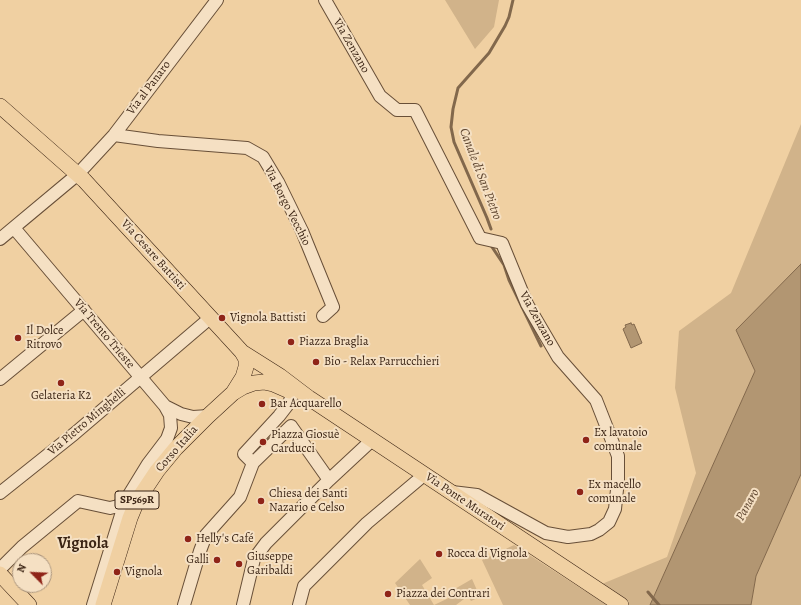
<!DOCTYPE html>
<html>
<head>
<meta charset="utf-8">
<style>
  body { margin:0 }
  #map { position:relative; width:801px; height:605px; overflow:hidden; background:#f0d0a2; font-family:Alegreya,serif }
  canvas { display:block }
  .north { position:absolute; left:12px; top:553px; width:40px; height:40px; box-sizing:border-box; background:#f5e0c3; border:1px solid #ab957d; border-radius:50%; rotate:294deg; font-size:11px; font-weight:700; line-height:16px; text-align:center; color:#3b2414 }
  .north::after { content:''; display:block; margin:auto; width:14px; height:18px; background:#8f2418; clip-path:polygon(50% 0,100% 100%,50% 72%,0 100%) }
</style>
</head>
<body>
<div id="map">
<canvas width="801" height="605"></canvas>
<div class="north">N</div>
</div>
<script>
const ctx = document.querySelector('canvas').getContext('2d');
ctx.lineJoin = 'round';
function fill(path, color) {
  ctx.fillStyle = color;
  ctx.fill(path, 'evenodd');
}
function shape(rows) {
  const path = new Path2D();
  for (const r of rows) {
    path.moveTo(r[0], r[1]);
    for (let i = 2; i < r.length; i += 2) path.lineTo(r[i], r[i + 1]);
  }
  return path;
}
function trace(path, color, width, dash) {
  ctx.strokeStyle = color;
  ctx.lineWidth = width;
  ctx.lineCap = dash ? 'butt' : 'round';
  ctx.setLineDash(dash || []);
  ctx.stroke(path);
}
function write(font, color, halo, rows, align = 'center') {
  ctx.font = font + ' Alegreya,serif';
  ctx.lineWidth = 4;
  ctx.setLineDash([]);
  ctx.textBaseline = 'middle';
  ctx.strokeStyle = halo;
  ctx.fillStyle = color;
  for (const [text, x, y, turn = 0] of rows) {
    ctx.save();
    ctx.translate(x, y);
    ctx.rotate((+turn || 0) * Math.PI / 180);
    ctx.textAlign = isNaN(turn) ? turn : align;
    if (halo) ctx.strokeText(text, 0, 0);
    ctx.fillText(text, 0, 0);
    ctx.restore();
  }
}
const green = shape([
  [445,0,499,0,494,27,475,49],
  [801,124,801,264,736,330,755,371,650,605,503,605,482,560,514,545,585,591,667,557,696,473,675,388,679,331,731,293],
  [801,474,801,605,751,605,756,576],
  [420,559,432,578,422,585,434,605,410,605,395,583],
  [472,579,480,597,471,601,468,596,456,605,434,605,455,595,453,590]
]);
const water = shape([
  [801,264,801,474,756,576,751,605,650,605,755,371,736,330,801,264],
  [631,323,632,325,634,324,642,343,631,348,623,329,626,327,625,325,631,323]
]);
const stream = shape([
  [491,229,487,218,454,142,451,127,453,109,458,88,489,53,505,26,509,17,513,0],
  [492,247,504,265,509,280,541,346],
  [648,592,659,605]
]);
const minor = shape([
  [325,0,380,96,397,110,415,110,480,238,502,243,527,304,558,357,596,400,618,456,618,480,615,509,609,522,599,530,591,534,568,537,546,533,477,495,452,492],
  [114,135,158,141,247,148,263,157,278,182,302,231,333,307,323,316],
  [14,228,165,406,181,414,193,417,208,416],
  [0,239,78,174,114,135,217,0],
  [0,379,84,310],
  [293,393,289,403,279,416,244,454,253,463,291,426,329,480],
  [0,493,74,434,210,318],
  [0,569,22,547,78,501,110,508,118,506,127,497],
  [93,605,121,515,129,495,148,464,167,439,171,428,170,415,165,406],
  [184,605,200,551,206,535,240,497,253,463],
  [243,605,254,559,266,543,329,480,372,440],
  [299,605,304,586,367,523,424,475]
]);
const major = shape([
  [0,106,84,180,242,352,280,376,309,398,621,605],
  [233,393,243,377,246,367,246,359,242,352],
  [0,574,29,605],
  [103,605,130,518,137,501,157,471,176,448,208,416,233,393,243,387,254,383,264,382,273,384,289,391]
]);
const markers = [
  [222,318,4,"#8f2418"],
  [18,338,4,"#8f2418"],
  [291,342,4,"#8f2418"],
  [316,362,4,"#8f2418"],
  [61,383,4,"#8f2418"],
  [262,404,4,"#8f2418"],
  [586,440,4,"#8f2418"],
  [263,442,4,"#8f2418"],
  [580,492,4,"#8f2418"],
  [261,501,4,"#8f2418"],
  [188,539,4,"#8f2418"],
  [439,554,4,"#8f2418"],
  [217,560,4,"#8f2418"],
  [239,564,4,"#8f2418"],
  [117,572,4,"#8f2418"],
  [388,594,4,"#8f2418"]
];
const shields = [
  [137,500,44]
];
const shieldNames = [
  ["SP569R",137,500]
];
const streetNames = [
  ["Via Zenzano",351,46,60],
  ["Via al Panaro",149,88,-53],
  ["Via Borgo Vecchio",287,206,63],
  ["Via Cesare Battisti",153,255,48],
  ["Via Zenzano",537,319,61],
  ["Via Trento Trieste",104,334,50],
  ["Via Pietro Minghelli",87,422,-40],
  ["Corso Italia",177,449,-49],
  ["Via Ponte Muratori",465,502,34]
];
const poiNames = [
  ["Vignola Battisti",230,318],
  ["Il Dolce",26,331],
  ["Ritrovo",26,345],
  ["Piazza Braglia",299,342],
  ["Bio - Relax Parrucchieri",324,362],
  ["Gelateria K2",61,396,"center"],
  ["Bar Acquarello",270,404],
  ["Ex lavatoio",594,433],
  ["comunale",594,447],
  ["Piazza Giosuè",271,435],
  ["Carducci",271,449],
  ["Ex macello",588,485],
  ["comunale",588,499],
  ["Chiesa dei Santi",269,494],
  ["Nazario e Celso",269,508],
  ["Helly's Café",196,539],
  ["Rocca di Vignola",447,554],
  ["Giuseppe",247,557],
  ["Garibaldi",247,571],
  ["Galli",209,560,"right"],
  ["Vignola",125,572],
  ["Piazza dei Contrari",396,594]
];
const waterNames = [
  ["Canale di San Pietro",480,174,69],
  ["Panaro",748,505,-61]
];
const districtNames = [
  ["Vignola",83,544]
];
fill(green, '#d1b38a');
fill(water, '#b29672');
trace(water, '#82684c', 1);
trace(stream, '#82684c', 3);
trace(minor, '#684f38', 14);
trace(major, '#3b2414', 16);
trace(minor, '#f5e0c3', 12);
trace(major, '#f0d0a2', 15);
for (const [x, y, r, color] of markers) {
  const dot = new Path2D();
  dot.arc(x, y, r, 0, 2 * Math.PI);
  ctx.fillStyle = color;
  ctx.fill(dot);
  trace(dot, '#f5e0c3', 1.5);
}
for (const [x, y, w] of shields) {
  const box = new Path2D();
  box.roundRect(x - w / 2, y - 9, w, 18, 3);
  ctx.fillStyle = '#f5e0c3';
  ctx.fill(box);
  trace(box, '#3b2414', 1);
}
write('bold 11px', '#3b2414', null, shieldNames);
write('12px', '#3b2414', '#f5e0c3', streetNames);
write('12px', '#3b2414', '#f5e0c3', poiNames, 'left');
write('italic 13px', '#5f4630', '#f5e0c3', waterNames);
write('bold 16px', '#3b2414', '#f5e0c3', districtNames);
</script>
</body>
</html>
